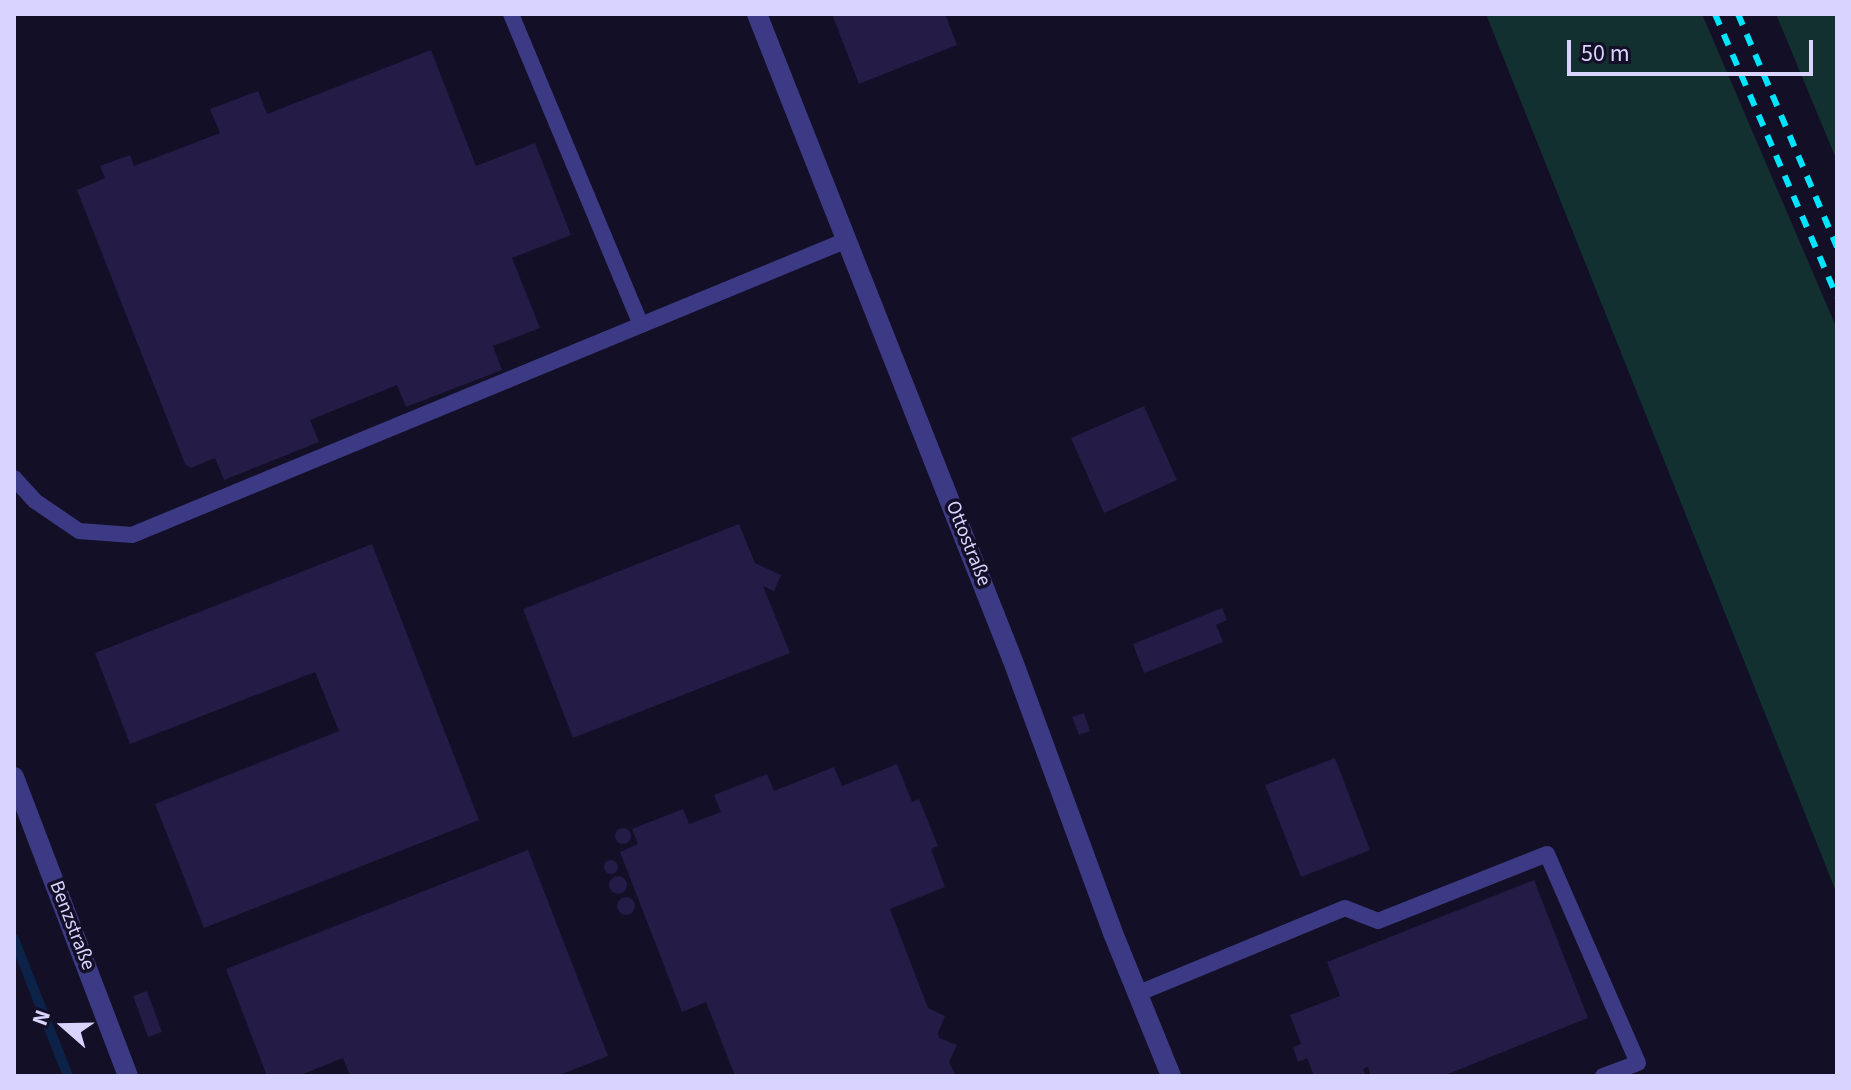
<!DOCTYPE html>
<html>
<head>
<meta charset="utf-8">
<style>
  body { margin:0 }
  #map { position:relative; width:1851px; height:1090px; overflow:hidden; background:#130f26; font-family:"Source Sans 3",sans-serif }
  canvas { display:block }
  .frame { position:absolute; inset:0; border:16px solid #d9d4ff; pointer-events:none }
  .north { position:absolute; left:24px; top:986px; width:80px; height:80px; -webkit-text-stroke:6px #130f26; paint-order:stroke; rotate:290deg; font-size:22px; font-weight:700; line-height:32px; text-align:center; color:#d9d4ff }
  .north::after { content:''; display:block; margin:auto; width:28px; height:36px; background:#d9d4ff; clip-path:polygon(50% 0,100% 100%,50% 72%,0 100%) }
  .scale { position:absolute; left:1567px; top:40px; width:246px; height:36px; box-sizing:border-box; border:4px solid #d9d4ff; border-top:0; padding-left:10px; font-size:24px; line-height:28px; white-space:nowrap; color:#d9d4ff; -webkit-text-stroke:6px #130f26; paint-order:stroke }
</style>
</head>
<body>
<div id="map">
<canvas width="1851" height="1090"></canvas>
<div class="frame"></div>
<div class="north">N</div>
<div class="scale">50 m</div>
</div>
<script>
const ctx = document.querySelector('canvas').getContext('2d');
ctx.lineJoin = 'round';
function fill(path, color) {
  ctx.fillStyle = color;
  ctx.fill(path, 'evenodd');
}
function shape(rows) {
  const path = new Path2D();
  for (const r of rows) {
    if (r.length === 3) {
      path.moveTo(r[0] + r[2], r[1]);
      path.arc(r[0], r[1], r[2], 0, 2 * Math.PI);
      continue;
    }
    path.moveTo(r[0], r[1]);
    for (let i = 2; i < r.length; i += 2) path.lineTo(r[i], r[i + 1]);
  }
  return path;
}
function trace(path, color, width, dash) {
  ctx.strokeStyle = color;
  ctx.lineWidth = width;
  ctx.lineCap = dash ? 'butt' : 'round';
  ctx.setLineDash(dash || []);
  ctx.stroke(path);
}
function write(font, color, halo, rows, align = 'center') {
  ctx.font = font + ' "Source Sans 3",sans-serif';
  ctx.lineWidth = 7;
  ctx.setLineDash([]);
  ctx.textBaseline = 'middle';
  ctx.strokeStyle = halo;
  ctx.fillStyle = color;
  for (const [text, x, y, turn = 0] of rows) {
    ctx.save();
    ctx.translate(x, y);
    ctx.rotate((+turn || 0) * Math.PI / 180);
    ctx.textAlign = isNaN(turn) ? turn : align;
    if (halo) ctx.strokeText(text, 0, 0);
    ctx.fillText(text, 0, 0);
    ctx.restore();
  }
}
const green = shape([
  [1486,14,1702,14,1837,329,1837,894],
  [1776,14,1837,14,1837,161]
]);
const stream = shape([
  [14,939,68,1076]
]);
const building = shape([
  [832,14,945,14,957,45,859,84],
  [431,50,476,166,535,143,571,235,512,258,540,328,493,346,502,370,406,407,397,385,310,420,319,442,224,480,215,458,191,468,185,464,77,190,105,178,100,166,130,155,134,166,220,133,210,109,258,91,267,114],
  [1144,406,1177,480,1104,513,1071,438],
  [739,524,755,563,781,575,774,591,763,586,790,653,573,738,523,609],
  [372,544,479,820,204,928,155,804,339,731,315,672,130,744,95,653],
  [1222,608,1227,620,1216,625,1223,642,1144,673,1133,644],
  [1084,713,1090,731,1079,735,1072,717],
  [1335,758,1370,850,1301,877,1265,785],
  [897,764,912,802,919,799,938,846,931,849,945,887,890,909,928,1008,945,1016,938,1033,939,1038,957,1045,949,1062,956,1076,735,1076,706,1002,682,1012,620,852,638,844,632,829,683,809,689,824,721,812,714,795,767,774,774,791,834,767,842,786],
  [623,836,8],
  [528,850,608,1056,557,1076,350,1076,343,1058,298,1076,267,1076,226,969],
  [611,867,7],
  [618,885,9],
  [1534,880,1588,1018,1443,1076,1371,1076,1368,1067,1363,1069,1366,1076,1314,1076,1307,1058,1298,1062,1293,1047,1301,1044,1290,1015,1340,996,1327,962],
  [626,906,9],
  [147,991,162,1032,148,1037,133,996]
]);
const service = shape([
  [511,14,641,325],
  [14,478,35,501,79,531,132,535,847,240],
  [1139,993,1345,908,1378,921,1547,854,1638,1063,1603,1076]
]);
const minor = shape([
  [757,14,1013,661,1113,933,1171,1076],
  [14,777,128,1076]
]);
const rail = shape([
  [1715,14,1837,297],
  [1738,14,1837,247]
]);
const streetNames = [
  ["Ottostraße",967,544,68],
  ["Benzstraße",71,926,69]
];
fill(green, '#12302f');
trace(stream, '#0c2248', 10);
fill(building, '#241b47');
trace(service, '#3d3a85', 16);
trace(minor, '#3d3a85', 20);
trace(rail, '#00e5ff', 6, [12, 10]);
write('20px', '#d9d4ff', '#130f26', streetNames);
</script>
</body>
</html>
